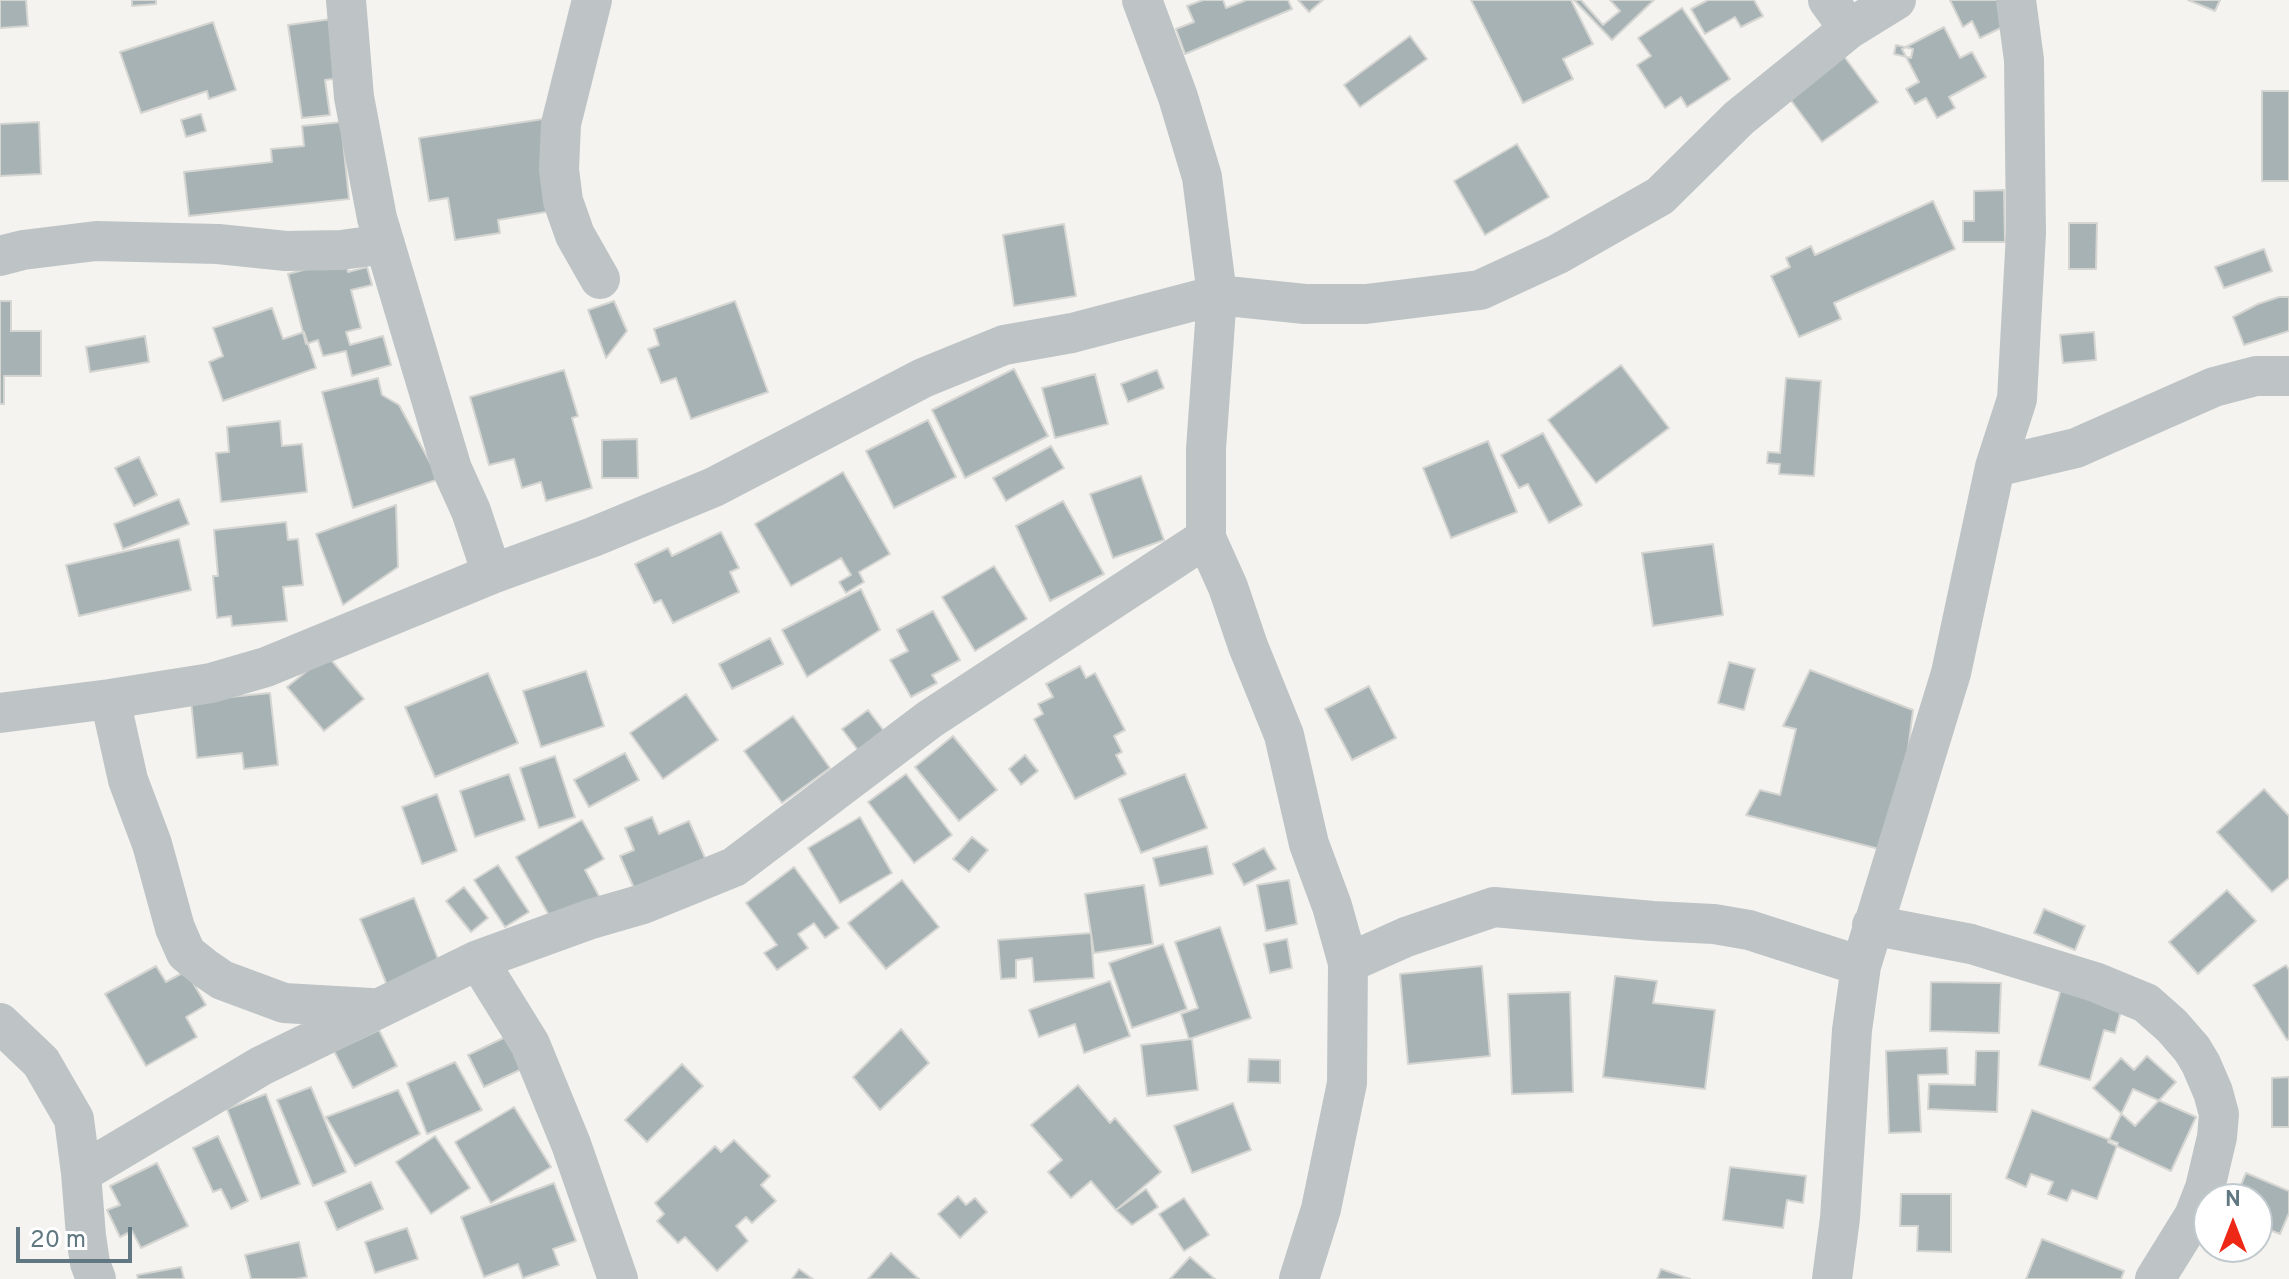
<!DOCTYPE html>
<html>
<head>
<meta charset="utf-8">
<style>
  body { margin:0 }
  #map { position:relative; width:2289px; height:1279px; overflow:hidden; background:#f4f3ef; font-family:Overpass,sans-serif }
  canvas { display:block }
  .north { position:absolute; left:2193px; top:1183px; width:80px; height:80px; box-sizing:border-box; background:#fff; border:2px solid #c0c9cd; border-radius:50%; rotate:0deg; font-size:22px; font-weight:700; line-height:32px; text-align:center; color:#617882 }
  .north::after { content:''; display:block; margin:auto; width:28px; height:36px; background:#ee2816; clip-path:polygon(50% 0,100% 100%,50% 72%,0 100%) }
  .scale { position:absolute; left:16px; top:1227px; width:116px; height:36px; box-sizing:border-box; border:4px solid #617882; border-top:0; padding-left:10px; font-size:24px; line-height:28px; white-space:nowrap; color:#617882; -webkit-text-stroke:6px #fff; paint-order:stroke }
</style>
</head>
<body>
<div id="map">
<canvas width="2289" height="1279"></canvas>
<div class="north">N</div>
<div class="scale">20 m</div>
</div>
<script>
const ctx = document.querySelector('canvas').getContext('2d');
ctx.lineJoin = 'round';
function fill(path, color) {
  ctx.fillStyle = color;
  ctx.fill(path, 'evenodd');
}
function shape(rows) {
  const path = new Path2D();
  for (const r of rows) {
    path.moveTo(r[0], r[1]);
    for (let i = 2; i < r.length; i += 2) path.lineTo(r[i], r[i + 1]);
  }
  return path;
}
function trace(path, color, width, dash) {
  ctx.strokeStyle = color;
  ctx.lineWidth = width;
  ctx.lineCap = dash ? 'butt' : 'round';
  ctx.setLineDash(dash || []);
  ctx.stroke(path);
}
const building = shape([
  [0,0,26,0,28,26,0,28,0,0],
  [132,0,156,0,156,4,132,6,132,0],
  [1203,0,1223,0,1226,8,1247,0,1288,0,1292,9,1185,54,1176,29,1194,22,1187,6,1203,0],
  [1298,0,1323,0,1309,12,1298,0],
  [1471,0,1571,0,1593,44,1563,59,1573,79,1523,103,1471,0],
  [1574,0,1581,0,1603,25,1620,11,1610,0,1654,0,1612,40,1574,0],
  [1708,0,1754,0,1763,16,1741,27,1735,17,1705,34,1691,9,1708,0],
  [1950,0,2001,0,2013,22,1980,38,1972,21,1963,27,1950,0],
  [2188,0,2220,0,2215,11,2188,0],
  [1682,8,1730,79,1687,107,1681,97,1665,108,1637,65,1651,56,1638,38,1682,8],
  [339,18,347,77,325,80,330,115,302,118,288,25,339,18],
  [213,22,236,90,209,99,207,91,141,113,120,52,213,22],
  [1944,27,1960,58,1972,52,1986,77,1949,97,1955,108,1937,118,1926,98,1915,104,1906,89,1919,82,1902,49,1944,27],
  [1410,36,1427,59,1360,107,1344,85,1410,36],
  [1896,45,1913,49,1911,58,1894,54,1896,45],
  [1840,51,1878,102,1822,142,1784,91,1840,51],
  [2262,91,2289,91,2289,181,2262,181,2262,91],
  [201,114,206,131,186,137,181,120,201,114],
  [543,119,557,210,498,220,500,233,455,240,448,198,429,201,419,138,543,119],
  [39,122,41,174,0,176,0,124,39,122],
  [341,122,349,199,189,216,184,172,272,162,271,149,304,146,302,126,341,122],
  [1517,144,1549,197,1485,235,1454,181,1517,144],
  [2004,190,2005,242,1963,242,1963,221,1974,221,1974,191,2004,190],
  [1933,201,1955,249,1834,303,1841,319,1799,337,1771,276,1790,267,1786,258,1811,246,1815,255,1933,201],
  [2069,223,2097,223,2096,269,2069,269,2069,223],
  [1064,224,1076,296,1014,306,1003,235,1064,224],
  [2264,249,2272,271,2224,288,2215,267,2264,249],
  [345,259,348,272,367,267,372,285,351,290,361,328,346,332,350,345,383,336,391,365,352,376,346,351,323,356,318,340,306,344,288,274,345,259],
  [2279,297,2289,297,2289,331,2244,345,2233,317,2258,304,2279,297],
  [0,301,11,301,11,331,41,331,41,376,4,376,4,404,0,404,0,301],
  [614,301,627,331,606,358,588,310,614,301],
  [735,301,768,392,691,419,676,378,661,383,648,349,659,345,654,329,735,301],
  [272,308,283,339,304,332,316,368,223,401,209,362,223,356,213,328,272,308],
  [2094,332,2096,360,2063,363,2060,335,2094,332],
  [145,336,149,362,90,372,86,347,145,336],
  [1621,365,1669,428,1596,483,1548,420,1621,365],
  [1014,369,1048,436,965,478,932,410,1014,369],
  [564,370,578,416,572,418,592,488,546,501,541,482,522,488,514,459,489,465,470,397,564,370],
  [1157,370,1164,388,1128,402,1121,384,1157,370],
  [1095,374,1108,424,1055,438,1042,388,1095,374],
  [378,378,382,395,399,405,439,479,353,508,322,392,378,378],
  [1786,378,1821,381,1814,476,1779,474,1780,464,1767,463,1768,452,1780,453,1786,378],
  [928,420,956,477,894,508,866,451,928,420],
  [280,421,282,446,302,444,307,492,221,502,216,453,229,452,227,427,280,421],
  [1543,433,1582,505,1549,523,1528,484,1519,488,1501,455,1543,433],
  [637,439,638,478,602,478,602,440,637,439],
  [1488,441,1517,512,1451,538,1423,468,1488,441],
  [1051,446,1064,468,1006,501,993,478,1051,446],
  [139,457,157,495,134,506,115,468,139,457],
  [843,472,890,554,859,572,864,582,846,593,839,582,851,575,841,558,791,586,755,524,843,472],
  [1141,476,1164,540,1113,558,1090,494,1141,476],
  [179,499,189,524,123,549,114,524,179,499],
  [1063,501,1104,574,1050,601,1016,526,1063,501],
  [396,505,398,567,343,605,316,534,396,505],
  [286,522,288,540,298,539,303,585,283,587,287,621,232,626,231,616,217,618,213,576,218,576,214,530,286,522],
  [721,532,739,568,730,572,739,592,673,623,661,600,654,603,635,564,668,548,672,556,721,532],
  [179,539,191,590,79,616,66,565,179,539],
  [1713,544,1723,615,1653,626,1642,553,1713,544],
  [994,566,1027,619,975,651,942,597,994,566],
  [861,589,880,630,807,677,782,630,861,589],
  [933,611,960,660,932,675,937,683,911,697,890,660,908,651,897,630,933,611],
  [770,638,783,664,732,689,719,664,770,638],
  [327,655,364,699,324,731,287,687,327,655],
  [1729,662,1755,669,1744,710,1718,703,1729,662],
  [1080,666,1086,678,1095,673,1125,730,1114,736,1122,752,1116,755,1126,774,1075,799,1034,719,1043,714,1038,704,1053,697,1046,684,1080,666],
  [1810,670,1913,710,1895,853,1746,815,1760,790,1780,795,1796,729,1783,726,1810,670],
  [586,671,604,726,541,747,523,691,586,671],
  [488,673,518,743,435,777,405,707,488,673],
  [1369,686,1396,738,1352,760,1325,709,1369,686],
  [270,693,278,765,244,769,242,753,197,758,191,701,270,693],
  [686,694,718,740,663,779,630,733,686,694],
  [868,710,887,735,861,754,842,729,868,710],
  [793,716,830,768,782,803,744,751,793,716],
  [953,736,997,790,959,821,915,767,953,736],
  [625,753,639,780,589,807,574,780,625,753],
  [1025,755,1038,771,1021,785,1009,769,1025,755],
  [555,756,575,817,539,828,520,768,555,756],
  [509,774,525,820,475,837,460,791,509,774],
  [906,774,952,835,914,863,868,802,906,774],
  [1185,774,1207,828,1141,853,1119,799,1185,774],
  [2264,789,2289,816,2289,878,2272,892,2217,832,2264,789],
  [437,794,457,851,422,864,402,807,437,794],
  [652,817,659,834,689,821,712,874,641,904,620,856,634,850,625,828,652,817],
  [860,817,892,873,840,903,808,848,860,817],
  [582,820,604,859,585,870,600,898,554,924,516,857,582,820],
  [972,837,988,850,969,872,953,859,972,837],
  [1207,846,1213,874,1160,886,1153,858,1207,846],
  [1264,848,1276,869,1244,885,1233,864,1264,848],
  [498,865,529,912,505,927,474,880,498,865],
  [794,867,839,928,825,938,814,923,798,934,808,948,777,970,764,953,777,945,746,903,794,867],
  [902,880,939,927,886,969,848,923,902,880],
  [1289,880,1297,924,1266,931,1257,885,1289,880],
  [1144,885,1153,944,1094,953,1085,894,1144,885],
  [464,887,488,918,471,932,446,901,464,887],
  [2227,890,2256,921,2198,974,2169,942,2227,890],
  [414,898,440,964,387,985,360,919,414,898],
  [2044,909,2085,926,2075,950,2034,933,2044,909],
  [1220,927,1251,1018,1189,1039,1181,1014,1198,1008,1175,942,1220,927],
  [1091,933,1094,978,1034,982,1032,958,1016,960,1016,978,1001,979,998,940,1091,933],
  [1287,939,1292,968,1270,973,1264,944,1287,939],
  [1163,944,1187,1009,1132,1028,1109,963,1163,944],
  [2286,965,2289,970,2289,1038,2287,1040,2253,985,2286,965],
  [156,966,166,982,186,971,206,1005,186,1017,197,1037,146,1066,105,994,156,966],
  [1482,966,1490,1056,1408,1064,1400,974,1482,966],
  [1615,976,1657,981,1653,1003,1715,1010,1705,1089,1603,1077,1615,976],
  [1110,981,1130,1036,1084,1053,1075,1024,1039,1037,1029,1010,1110,981],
  [1931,982,2001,983,1999,1033,1930,1031,1931,982],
  [2061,989,2122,1007,2115,1033,2104,1030,2090,1080,2039,1065,2061,989],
  [1570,992,1573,1092,1512,1094,1508,994,1570,992],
  [901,1029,929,1063,880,1110,853,1077,901,1029],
  [379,1030,397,1066,353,1088,334,1051,379,1030],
  [516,1032,532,1064,484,1087,468,1055,516,1032],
  [1192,1039,1198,1090,1147,1096,1141,1045,1192,1039],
  [1947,1048,1948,1074,1918,1075,1921,1132,1889,1133,1886,1051,1947,1048],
  [1976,1051,1999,1051,1997,1112,1928,1109,1929,1084,1975,1085,1976,1051],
  [2147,1056,2176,1082,2135,1126,2093,1088,2121,1058,2134,1070,2147,1056],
  [1249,1059,1280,1060,1280,1083,1248,1082,1249,1059],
  [455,1062,482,1110,427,1134,407,1083,455,1062],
  [682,1064,703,1086,647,1142,625,1120,682,1064],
  [2289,1077,2289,1127,2272,1127,2272,1078,2289,1077],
  [1078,1085,1110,1123,1115,1118,1161,1172,1116,1210,1091,1181,1071,1198,1048,1172,1062,1160,1031,1125,1078,1085],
  [311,1087,346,1172,313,1186,277,1100,311,1087],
  [2133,1089,2196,1117,2171,1171,2108,1142,2133,1089],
  [398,1090,420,1134,355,1166,326,1117,398,1090],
  [266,1094,300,1184,261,1199,227,1109,266,1094],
  [1233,1103,1251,1150,1192,1173,1174,1126,1233,1103],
  [514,1107,551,1167,491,1203,455,1142,514,1107],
  [2032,1110,2118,1143,2097,1199,2072,1190,2067,1201,2048,1194,2053,1182,2031,1174,2026,1187,2006,1178,2032,1110],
  [218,1136,248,1201,231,1209,221,1189,213,1192,193,1148,218,1136],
  [435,1136,470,1188,431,1214,396,1162,435,1136],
  [734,1140,770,1176,761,1185,776,1201,752,1223,746,1217,736,1226,748,1241,717,1271,685,1237,678,1243,657,1221,664,1214,655,1203,715,1146,721,1152,734,1140],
  [157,1163,188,1226,141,1248,132,1231,120,1237,107,1210,120,1205,110,1186,157,1163],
  [1730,1167,1806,1176,1803,1203,1787,1200,1783,1228,1723,1220,1730,1167],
  [2246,1173,2289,1191,2289,1213,2280,1234,2257,1225,2257,1199,2235,1199,2246,1173],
  [371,1182,383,1209,337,1230,325,1202,371,1182],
  [554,1183,576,1241,553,1249,559,1265,523,1278,518,1264,484,1277,461,1217,554,1183],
  [1146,1189,1158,1207,1132,1225,1116,1210,1146,1189],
  [1901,1194,1951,1194,1951,1252,1917,1251,1918,1226,1900,1226,1901,1194],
  [958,1196,966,1205,975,1198,987,1212,960,1238,938,1214,958,1196],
  [1184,1198,1209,1235,1184,1251,1159,1214,1184,1198],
  [407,1228,418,1259,375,1273,365,1242,407,1228],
  [2042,1239,2124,1271,2121,1279,2026,1279,2042,1239],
  [299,1242,307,1277,296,1279,251,1279,245,1255,299,1242],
  [891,1253,919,1279,868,1279,891,1253],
  [1190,1257,1215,1279,1170,1279,1190,1257],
  [181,1267,184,1279,138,1279,137,1275,181,1267],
  [799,1269,813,1279,792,1279,799,1269],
  [1661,1269,1690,1279,1657,1279,1661,1269]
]);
const street = shape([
  [346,0,354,97,377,218,452,469,471,511,492,574],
  [592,0,561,124,559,169,563,201,575,235,600,279],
  [1142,0,1178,97,1202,177,1217,295,1206,449,1206,538,1228,587,1248,646,1284,735,1309,844,1332,906,1348,963,1347,1083,1321,1209,1299,1279],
  [1828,0,1849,29],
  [0,256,23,250,96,241,218,244,286,251,341,250,385,244],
  [1995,467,2076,448,2214,387,2256,376,2289,376],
  [110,699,128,780,152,844,175,928,186,953,206,969,222,980,284,1003,371,1008],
  [0,713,110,699,211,683,266,667,492,574,593,537,714,487,923,378,1004,345,1072,333,1217,295,1305,304,1366,304,1480,290,1558,254,1660,196,1739,118,1849,29,1896,0],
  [1872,925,1971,944,2095,982,2146,1003,2172,1026,2192,1049,2201,1064,2213,1092,2219,1114,2217,1137,2205,1188,2194,1216,2155,1279],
  [478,960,591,919,643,904,734,867,930,719,1206,538],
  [1348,963,1406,937,1494,907,1653,921,1714,924,1749,930,1861,966],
  [0,1023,41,1062,74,1119,81,1173,86,1236,90,1263,96,1279],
  [81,1173,261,1066,478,960,530,1044,571,1144,618,1279],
  [1832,1279,1840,1218,1852,1030,1861,966,1951,673,1995,467,2017,399,2026,233,2024,60,2016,0]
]);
fill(building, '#a7b2b5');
trace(building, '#d5d5d2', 2);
trace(street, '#bec4c6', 40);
</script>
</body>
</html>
